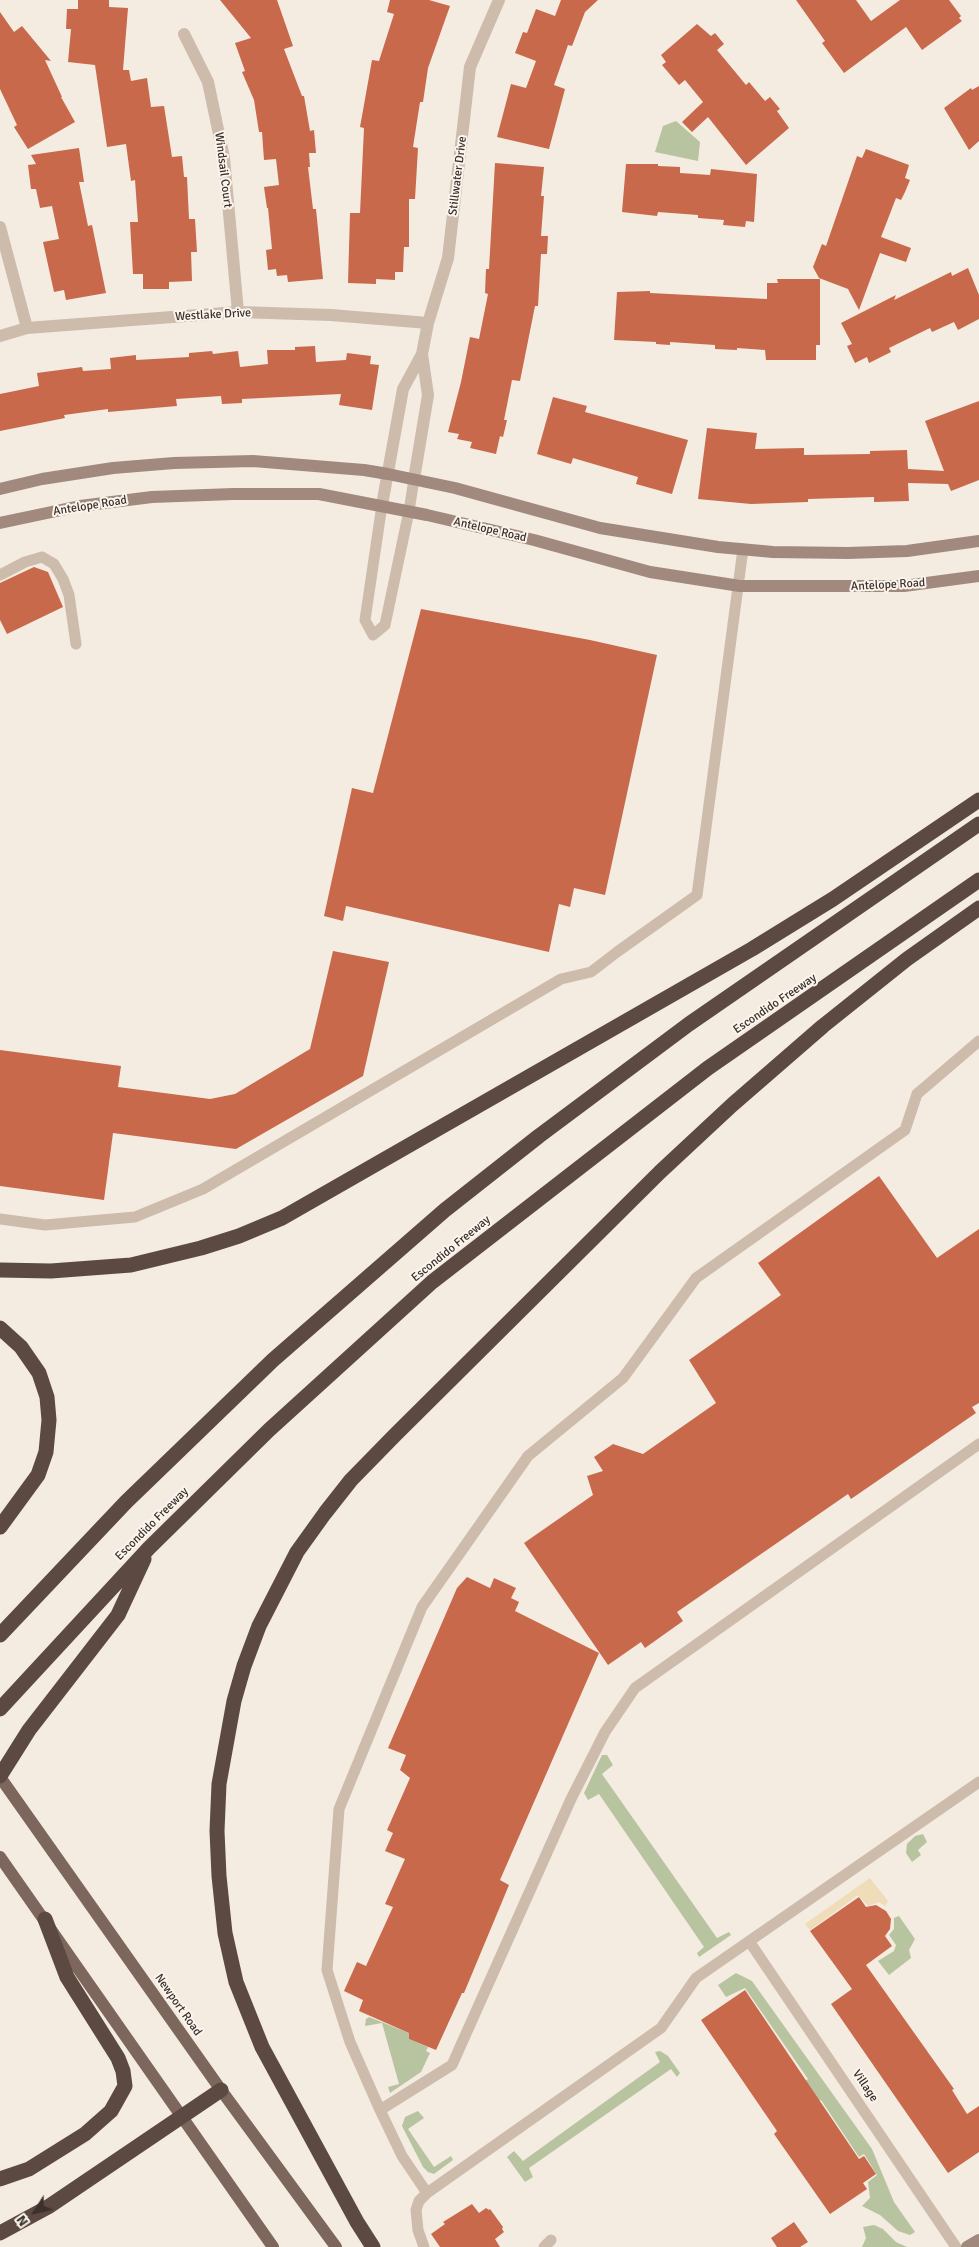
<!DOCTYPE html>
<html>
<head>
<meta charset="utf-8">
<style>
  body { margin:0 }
  #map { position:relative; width:979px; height:2247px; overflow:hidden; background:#f4ebe1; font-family:Signika,sans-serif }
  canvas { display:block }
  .north { position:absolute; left:10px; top:2187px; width:50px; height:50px; -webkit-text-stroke:4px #fbf5ee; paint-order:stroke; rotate:235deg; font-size:14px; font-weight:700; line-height:20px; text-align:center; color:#3b302b }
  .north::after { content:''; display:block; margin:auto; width:18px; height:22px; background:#3b302b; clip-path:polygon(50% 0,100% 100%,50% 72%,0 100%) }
</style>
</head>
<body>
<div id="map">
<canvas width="979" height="2247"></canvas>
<div class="north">N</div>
</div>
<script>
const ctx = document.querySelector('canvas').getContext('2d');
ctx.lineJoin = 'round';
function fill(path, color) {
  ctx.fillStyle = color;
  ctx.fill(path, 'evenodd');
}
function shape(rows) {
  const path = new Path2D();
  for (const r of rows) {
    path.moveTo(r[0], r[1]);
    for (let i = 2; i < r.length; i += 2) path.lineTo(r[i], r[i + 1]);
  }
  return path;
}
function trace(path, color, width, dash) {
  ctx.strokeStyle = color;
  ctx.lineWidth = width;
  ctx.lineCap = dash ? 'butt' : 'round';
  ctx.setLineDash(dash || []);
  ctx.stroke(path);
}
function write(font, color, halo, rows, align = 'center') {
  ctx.font = font + ' Signika,sans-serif';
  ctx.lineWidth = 4;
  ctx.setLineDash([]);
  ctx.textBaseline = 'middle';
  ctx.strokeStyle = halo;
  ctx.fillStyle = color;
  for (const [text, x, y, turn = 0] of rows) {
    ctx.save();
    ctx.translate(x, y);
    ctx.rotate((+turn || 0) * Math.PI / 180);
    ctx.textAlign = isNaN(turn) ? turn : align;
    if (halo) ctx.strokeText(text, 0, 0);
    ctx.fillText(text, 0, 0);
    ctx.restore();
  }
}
const green = shape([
  [676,121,700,142,698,161,655,152,663,126],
  [602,1755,607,1755,613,1765,602,1774,717,1938,729,1932,731,1935,699,1957,697,1953,704,1947,599,1794,588,1800,584,1793],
  [923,1834,927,1842,918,1850,921,1855,912,1862,906,1853,907,1844,915,1836],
  [899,1916,915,1939,909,1950,911,1958,889,1975,878,1961,894,1951,896,1945,889,1935,894,1929,894,1918],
  [736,1973,752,1981,872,2149,894,2202,915,2232,910,2235,898,2231,880,2215,862,2206,870,2198,868,2182,877,2175,864,2154,859,2157,821,2100,815,2104,801,2084,808,2079,745,1988,726,1997,718,1985],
  [369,2017,409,2033,409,2039,428,2047,426,2051,430,2053,421,2072,390,2093,388,2087,399,2084,382,2023,365,2026,366,2019],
  [660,2051,668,2056,680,2073,677,2077,671,2069,529,2168,533,2177,525,2182,507,2157,514,2151,523,2161,660,2062,655,2052],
  [418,2111,424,2118,408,2129,434,2167,451,2156,453,2160,434,2174,428,2172,423,2167,402,2126,405,2117],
  [874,2225,883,2229,896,2242,907,2247,862,2247,866,2238,863,2227]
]);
const sand = shape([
  [870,1878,888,1901,885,1906,879,1902,868,1906,858,1895,810,1930,805,1924]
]);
const building = shape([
  [78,0,109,0,109,7,128,8,123,70,129,70,131,81,147,78,151,107,164,106,172,157,182,156,184,177,187,177,189,219,195,219,197,252,191,252,192,281,169,282,169,289,143,289,143,274,133,274,130,222,138,222,135,180,131,181,126,144,107,147,95,65,68,62,71,29,66,29,67,9,78,9],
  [220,0,277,0,293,46,284,49,302,96,304,96,310,131,314,130,316,153,309,153,310,167,308,167,313,209,316,209,323,279,288,282,287,275,277,276,276,269,268,270,266,250,272,249,268,208,267,208,264,187,279,185,276,159,264,160,262,132,259,132,254,100,242,72,245,71,235,43,251,38],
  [390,0,429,0,450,6,428,68,423,102,420,102,413,147,418,148,415,199,409,199,409,247,404,247,403,272,395,272,395,280,376,279,376,284,348,283,350,213,360,213,364,128,360,127,372,60,379,61,394,14,387,12],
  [561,0,598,0,585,12,572,46,568,45,554,85,565,89,549,149,497,137,511,84,526,88,536,61,515,53,523,32,527,33,536,9,555,16],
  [796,0,856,0,871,21,900,0,949,0,961,16,959,18,962,21,922,50,906,27,844,73,822,43,825,41],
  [0,12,14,32,22,26,51,61,45,60,62,97,61,97,75,122,28,149,14,127,17,125,0,89],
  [697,24,711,36,715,33,724,44,717,50,746,85,749,82,765,101,770,97,780,109,777,111,789,128,746,165,708,117,692,132,682,122,703,102,685,80,679,85,662,65,666,62,661,55],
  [979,86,979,141,969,150,944,108,971,88,972,90],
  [79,148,84,182,79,182,88,226,92,225,106,293,66,300,64,290,54,292,43,242,59,239,52,206,40,208,36,189,31,189,28,165,36,164,31,155],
  [866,149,909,165,905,178,910,180,905,192,901,200,896,198,881,237,911,248,906,262,880,253,859,310,848,289,819,278,813,267,822,244,826,246,857,156,862,158],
  [495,163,544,167,541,196,544,196,541,236,548,236,547,254,541,254,538,306,535,306,520,381,512,380,504,420,507,420,503,437,500,436,496,454,470,448,472,442,457,439,459,434,448,432,461,382,470,337,479,339,488,294,485,293,486,269,489,269],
  [626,164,658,164,658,166,680,167,680,173,710,175,711,169,757,174,754,222,746,221,745,227,723,225,724,220,698,218,698,215,658,212,657,216,622,212],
  [968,268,979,295,979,319,958,330,954,322,932,332,930,328,889,348,891,352,869,363,867,357,855,363,847,346,852,344,841,323,896,295,894,300,951,272,952,276],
  [777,279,820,279,820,345,816,345,816,360,766,360,765,350,737,348,737,350,715,349,715,345,670,342,670,345,656,344,656,342,614,340,617,292,650,291,650,293,767,299,767,283,778,283],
  [315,346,316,362,346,360,347,353,371,356,370,364,379,365,372,410,339,405,341,394,242,399,242,403,222,404,221,396,176,399,177,406,108,412,108,409,64,415,65,418,0,431,0,394,39,386,37,373,82,367,83,371,111,369,110,358,136,355,136,360,189,357,189,353,212,351,213,354,238,351,240,367,268,364,267,350,295,350,295,347],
  [553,397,587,406,585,412,688,440,672,494,636,484,638,477,573,458,571,464,537,454],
  [979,401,979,480,951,491,948,484,908,483,909,501,874,502,874,497,808,499,808,502,751,504,698,499,707,428,757,433,755,449,804,448,804,455,870,454,870,451,907,450,908,469,944,471,925,421],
  [34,567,48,572,63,607,7,634,0,620,0,583],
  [421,609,590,640,657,655,605,895,574,888,570,907,559,904,549,952,346,906,343,921,324,916,352,788,373,793],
  [333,951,389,962,363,1076,236,1149,113,1133,104,1200,0,1186,0,1050,121,1066,118,1087,210,1099,235,1094,310,1049],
  [879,1176,937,1258,979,1229,979,1403,972,1407,976,1413,851,1499,848,1494,677,1612,683,1621,645,1648,641,1642,608,1665,524,1543,593,1495,587,1476,603,1471,594,1457,613,1444,643,1454,716,1403,689,1360,781,1295,758,1263],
  [467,1577,490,1588,494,1578,516,1588,511,1598,519,1602,515,1611,599,1653,500,1880,509,1885,464,1993,462,1993,436,2050,409,2039,409,2033,359,2011,363,2000,344,1991,357,1962,366,1966,393,1907,385,1904,405,1859,385,1851,393,1833,387,1830,410,1778,400,1770,406,1755,388,1748,457,1588],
  [859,1897,866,1907,876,1905,886,1911,891,1919,890,1929,885,1936,892,1946,866,1965,954,2089,952,2090,967,2114,979,2106,979,2152,948,2173,831,2004,852,1989,810,1931],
  [745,1990,859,2159,864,2156,876,2174,863,2183,867,2189,830,2214,774,2134,777,2131,701,2020],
  [472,2204,479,2213,486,2208,489,2210,490,2209,503,2227,502,2229,504,2232,495,2239,500,2247,440,2247,431,2234,445,2224,443,2222],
  [794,2222,808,2242,800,2247,777,2247,771,2238]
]);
const lane = shape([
  [382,505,365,620,373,635,385,625,409,511,414,479],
  [0,575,25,562,42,557,54,564,63,579,69,595,76,644],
  [979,1041,917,1094,905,1130,696,1278,623,1378,528,1456,422,1607,339,1809,327,1970,350,2042,380,2110,402,2156,427,2193,661,2028,696,1978,979,1782],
  [0,1219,45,1225,135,1217,203,1189,561,979,591,972,617,952,697,895,743,549],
  [749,1941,956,2247],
  [380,2110,452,2065,571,1799,605,1732,635,1688,979,1444],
  [424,2247,418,2230,416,2210,419,2201,427,2193],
  [544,2247,551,2240]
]);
const street = shape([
  [184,34,208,82,224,158,238,312],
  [0,227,27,328],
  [0,336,27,328,238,312,331,315,428,323],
  [414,479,428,395,422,354,428,323,448,258,470,67,499,0],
  [382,505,403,389,422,354]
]);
const secondary = shape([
  [0,489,42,479,113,468,174,463,253,461,364,470,388,474,455,488,600,528,718,547,773,552,848,553,907,551,979,541],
  [0,523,80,506,152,497,233,494,319,494,427,515,534,540,650,572,740,586,904,586,979,576],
  [967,2247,979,2240]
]);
const primary = shape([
  [0,1777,221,2090,336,2247],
  [0,1857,273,2247]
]);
const highway = shape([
  [0,1270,51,1271,131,1265,201,1248,239,1236,282,1218,752,949,833,899,979,800],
  [0,1328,21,1347,39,1373,47,1397,49,1420,46,1452,38,1475,0,1527],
  [0,1635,126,1502,273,1360,445,1210,539,1136,689,1024,979,824],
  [0,1709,149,1548,269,1430,432,1282,708,1068,979,880],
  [0,1776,29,1730,118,1615,144,1559],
  [0,2179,29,2169,85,2134,111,2111,125,2086,123,2071,118,2058,67,1977,45,1919],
  [0,2233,48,2207,221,2090],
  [373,2247,357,2222,262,2047,236,1982,225,1933,219,1876,217,1831,219,1784,234,1701,244,1666,259,1626,297,1552,325,1513,351,1480,395,1435,660,1172,732,1105,823,1026,907,959,979,908]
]);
const streetNames = [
  ["Windsail Court",223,170,83],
  ["Stillwater Drive",458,176,-83],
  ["Westlake Drive",213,315,-3],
  ["Antelope Road",90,506,-9],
  ["Antelope Road",490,530,13],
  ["Antelope Road",888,585,-3],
  ["Escondido Freeway",775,1004,-34],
  ["Escondido Freeway",451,1249,-39],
  ["Escondido Freeway",152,1524,-45],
  ["Newport Road",178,2005,55],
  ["Village",865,2086,56]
];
fill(green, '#b8c4a0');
fill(sand, '#efdcb8');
fill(building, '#c8694b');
trace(lane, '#cdbbac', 11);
trace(street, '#cdbbac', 12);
trace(secondary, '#a18a7d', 12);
trace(primary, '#7d675c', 12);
trace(highway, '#5c4a42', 15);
write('12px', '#3b302b', '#fbf5ee', streetNames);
</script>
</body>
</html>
